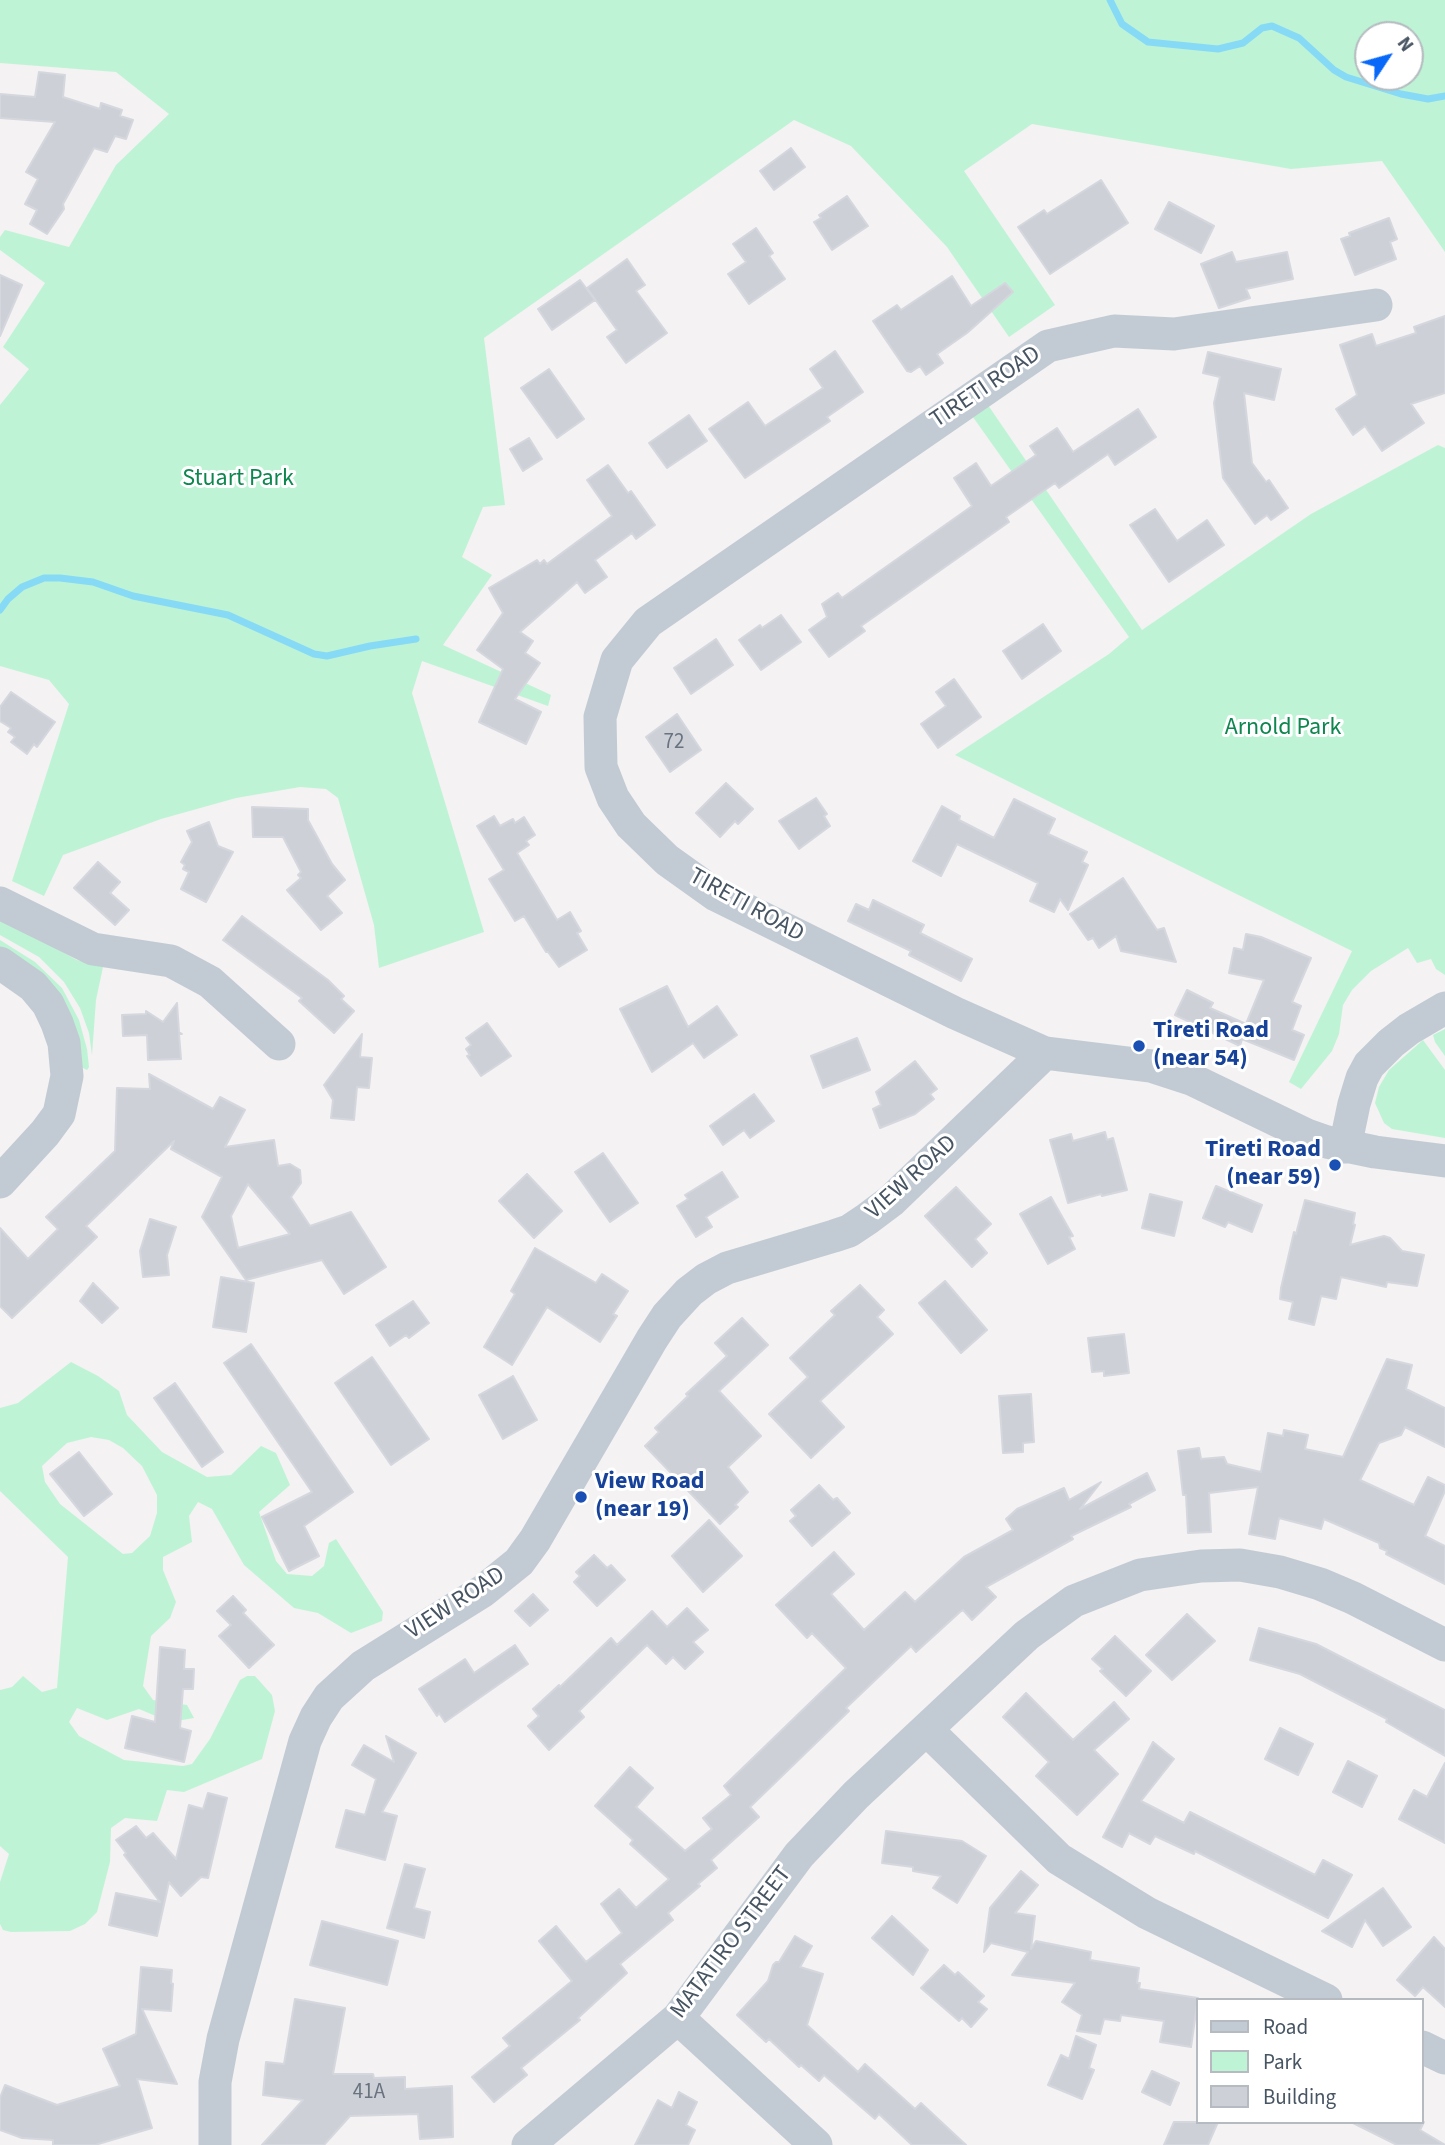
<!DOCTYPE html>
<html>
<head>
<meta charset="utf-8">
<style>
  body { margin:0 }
  #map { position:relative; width:1445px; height:2145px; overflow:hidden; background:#f4f2f2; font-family:"Source Sans 3",sans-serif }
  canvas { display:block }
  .legend { position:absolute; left:1196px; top:1998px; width:228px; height:126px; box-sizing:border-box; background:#fff; border:2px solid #b5bbc0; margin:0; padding:9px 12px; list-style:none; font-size:21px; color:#475462 }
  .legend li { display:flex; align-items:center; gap:14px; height:35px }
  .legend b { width:35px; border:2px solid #b5bbc0 }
  .north { position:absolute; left:1354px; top:21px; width:70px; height:70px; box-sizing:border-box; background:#fff; border:2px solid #b5bbc0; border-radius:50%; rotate:54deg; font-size:19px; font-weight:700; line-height:28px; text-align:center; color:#475462 }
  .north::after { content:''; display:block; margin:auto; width:24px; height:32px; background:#0868f8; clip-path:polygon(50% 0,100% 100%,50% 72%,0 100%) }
</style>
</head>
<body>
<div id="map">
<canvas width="1445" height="2145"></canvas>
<ul class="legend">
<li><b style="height:9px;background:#c2cbd4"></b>Road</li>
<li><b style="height:19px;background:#bef4d5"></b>Park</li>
<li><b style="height:19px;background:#cdd0d7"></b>Building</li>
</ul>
<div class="north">N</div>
</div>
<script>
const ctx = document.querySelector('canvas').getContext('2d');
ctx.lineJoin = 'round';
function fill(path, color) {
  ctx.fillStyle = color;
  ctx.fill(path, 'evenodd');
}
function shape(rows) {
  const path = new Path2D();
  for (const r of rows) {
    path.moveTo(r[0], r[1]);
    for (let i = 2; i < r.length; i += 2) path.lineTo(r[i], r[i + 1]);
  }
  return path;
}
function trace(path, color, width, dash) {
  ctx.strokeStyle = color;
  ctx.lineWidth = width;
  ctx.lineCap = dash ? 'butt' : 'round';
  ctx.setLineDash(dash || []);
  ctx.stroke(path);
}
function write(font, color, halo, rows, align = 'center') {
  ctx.font = font + ' "Source Sans 3",sans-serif';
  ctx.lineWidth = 6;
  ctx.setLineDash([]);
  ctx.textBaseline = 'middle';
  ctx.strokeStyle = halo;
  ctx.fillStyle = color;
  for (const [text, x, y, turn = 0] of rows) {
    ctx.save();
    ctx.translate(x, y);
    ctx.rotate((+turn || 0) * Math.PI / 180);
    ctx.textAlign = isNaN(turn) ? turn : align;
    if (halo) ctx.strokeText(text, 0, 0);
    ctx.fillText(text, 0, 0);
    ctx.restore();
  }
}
const green = shape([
  [0,0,1445,0,1445,252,1382,161,1291,169,1032,124,964,171,1055,305,1009,337,947,247,851,146,794,120,484,338,505,505,483,507,462,557,492,575,443,645,551,695,548,706,422,661,412,693,484,932,379,968,374,925,338,798,326,789,300,787,236,798,161,819,63,855,44,896,12,881,69,704,49,680,0,666,0,405,29,369,3,347,45,283,0,250,0,237,5,230,69,247,116,165,169,114,116,72,0,63],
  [1368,35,1410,35,1410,77,1368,77],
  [979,392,1142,630,1311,514,1438,445,1445,448,1445,975,1436,969,1431,959,1417,963,1408,948,1371,971,1352,990,1343,1005,1339,1034,1332,1051,1301,1089,1289,1082,1352,951,955,755,1109,654,1129,637,963,403],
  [0,918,77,960,103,967,96,1000,92,1055,89,1033,80,1008,64,982,39,957,0,935],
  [0,940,35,962,62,988,79,1020,87,1049,89,1067,87,1070,81,1067,0,950],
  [1445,1029,1445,1056,1435,1042,1433,1035],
  [1423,1040,1445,1070,1445,1138,1392,1129,1384,1123,1375,1103,1379,1087,1389,1070],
  [71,1362,98,1376,119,1391,127,1415,162,1452,207,1477,231,1475,261,1446,276,1453,290,1485,259,1512,276,1561,287,1574,312,1576,324,1566,329,1543,336,1539,383,1612,382,1621,351,1633,318,1613,294,1608,244,1565,212,1509,198,1502,189,1516,192,1542,163,1557,163,1570,176,1602,170,1618,151,1636,143,1686,153,1700,187,1705,194,1718,170,1722,139,1709,107,1720,77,1708,69,1722,79,1736,124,1760,183,1766,192,1764,210,1739,240,1680,247,1676,255,1676,272,1695,275,1711,262,1759,184,1792,167,1790,157,1821,125,1818,111,1828,110,1862,97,1912,85,1924,70,1931,11,1932,3,1930,0,1924,0,1882,9,1854,0,1846,0,1690,12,1687,23,1676,42,1692,57,1688,68,1557,0,1491,0,1408,18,1403],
  [91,1437,109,1440,123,1448,142,1466,157,1495,157,1513,150,1536,132,1553,123,1554,60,1504,45,1482,42,1466,67,1443]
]);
const stream = shape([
  [1110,0,1122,24,1148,42,1218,49,1243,43,1262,28,1272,26,1299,38,1334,70,1346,77,1401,94,1428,99,1445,96],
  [0,610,8,599,22,587,44,578,60,578,93,582,133,596,228,615,314,654,327,656,370,646,416,639]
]);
const building = shape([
  [39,72,65,75,63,97,100,109,101,103,122,110,120,116,133,120,126,139,115,136,107,152,94,148,63,204,64,209,47,234,30,224,37,210,25,204,38,179,26,172,55,122,0,118,0,94,35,97,39,72],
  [791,148,805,167,774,190,760,171,791,148],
  [1101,180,1128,223,1050,274,1018,227,1044,210,1047,214,1101,180],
  [847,196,868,226,832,250,814,222,821,218,819,215,847,196],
  [1169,202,1214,226,1201,253,1155,229,1169,202],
  [1389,218,1397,239,1390,242,1396,259,1355,275,1341,239,1350,236,1349,233,1389,218],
  [756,228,773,253,769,256,785,279,749,304,728,274,746,262,733,244,756,228],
  [1232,252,1236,262,1287,252,1293,279,1246,289,1250,298,1219,308,1201,264,1232,252],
  [627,259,645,285,636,291,667,333,626,363,607,337,617,330,587,288,627,259],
  [0,275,22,285,0,336,0,275],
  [952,276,971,306,1005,283,1013,292,967,333,937,354,943,363,926,375,920,366,911,372,907,371,873,321,897,305,901,310,952,276],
  [580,280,595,300,552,330,538,309,580,280],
  [1445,316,1445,393,1411,404,1424,423,1382,451,1365,426,1353,435,1336,409,1357,395,1340,345,1372,334,1376,346,1416,333,1414,327,1445,316],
  [835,351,863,392,827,417,830,421,745,478,709,429,748,402,765,426,823,388,810,369,835,351],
  [1208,352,1281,369,1274,400,1244,393,1252,463,1266,482,1269,480,1288,508,1271,520,1267,515,1255,524,1223,478,1214,403,1220,377,1203,373,1208,352],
  [549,369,584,419,557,438,521,388,549,369],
  [1138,409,1156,437,1115,465,1108,454,1059,488,1055,483,1006,517,1009,522,861,626,865,631,829,657,809,630,827,617,822,604,838,593,842,598,972,506,954,478,976,463,991,486,1036,455,1030,446,1057,428,1073,452,1138,409],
  [689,415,707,441,667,468,649,443,689,415],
  [529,438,542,459,523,471,510,449,529,438],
  [608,465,628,493,631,491,655,525,636,539,632,533,595,560,607,577,585,593,577,582,520,632,533,641,525,653,540,663,515,699,541,712,526,744,479,722,503,669,477,650,503,613,489,588,537,560,540,564,544,560,547,564,612,516,587,480,608,465],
  [1155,509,1177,541,1207,520,1224,545,1169,582,1130,525,1155,509],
  [781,615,801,642,761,670,739,640,760,625,762,628,781,615],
  [1043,624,1061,651,1022,679,1003,651,1043,624],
  [716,639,733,665,691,694,674,668,716,639],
  [954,679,981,717,938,748,921,724,946,706,936,692,954,679],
  [11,692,55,722,37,747,34,744,27,754,11,742,15,737,8,732,11,728,0,721,0,707,11,692],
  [677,714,701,750,670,772,646,737,677,714],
  [726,783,753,809,738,824,735,821,720,837,696,813,726,783],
  [816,798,827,814,824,816,830,826,799,849,779,821,816,798],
  [1014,799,1055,819,1048,834,1087,852,1082,862,1088,865,1068,910,1060,899,1054,912,1030,901,1038,883,957,844,941,876,913,861,942,806,960,816,959,820,994,838,1014,799],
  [252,807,308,809,308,820,332,864,345,880,327,896,342,913,321,930,287,890,301,878,298,875,301,872,283,837,253,837,252,807],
  [494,816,500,826,513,819,515,823,524,817,535,835,526,841,529,845,517,853,557,920,570,912,581,931,577,933,587,950,559,967,548,952,546,952,524,916,515,921,489,879,504,870,477,826,494,816],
  [209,822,218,846,233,852,206,902,181,889,189,872,183,869,185,865,181,862,192,842,187,831,209,822],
  [98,862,120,882,110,893,129,910,115,925,74,888,98,862],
  [1123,878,1157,930,1164,928,1176,962,1121,951,1116,936,1099,948,1093,938,1088,940,1070,914,1123,878],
  [873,900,924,925,920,933,972,959,961,981,909,955,911,951,848,921,856,904,869,910,873,900],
  [242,916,328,980,344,996,341,999,354,1011,334,1033,299,1001,302,998,223,940,242,916],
  [1246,934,1261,937,1311,958,1292,1002,1301,1006,1292,1030,1304,1035,1294,1060,1242,1039,1240,1046,1175,1015,1187,990,1213,1003,1210,1008,1246,1024,1264,980,1229,973,1234,948,1243,950,1246,934],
  [667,986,688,1027,717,1006,737,1035,704,1058,693,1043,652,1072,620,1009,667,986],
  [177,1003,179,1032,182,1034,179,1034,181,1059,148,1060,147,1035,123,1036,122,1015,146,1014,146,1011,163,1022,177,1003],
  [487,1023,511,1056,481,1076,467,1056,470,1055,466,1049,471,1045,466,1038,487,1023],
  [362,1034,360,1057,372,1058,369,1088,357,1087,354,1120,331,1118,333,1100,324,1085,362,1034],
  [857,1038,870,1070,823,1088,811,1056,857,1038],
  [915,1061,937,1089,930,1094,934,1099,915,1114,880,1128,873,1109,881,1105,876,1092,915,1061],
  [149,1074,213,1109,220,1097,245,1110,225,1147,274,1140,278,1166,290,1164,300,1170,301,1183,291,1197,310,1226,351,1212,386,1267,344,1294,322,1260,246,1280,202,1217,222,1177,171,1149,174,1141,86,1226,97,1237,12,1318,0,1306,0,1228,28,1259,58,1229,46,1217,115,1151,117,1088,150,1089,149,1074],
  [248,1184,290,1234,238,1248,231,1216,248,1184],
  [754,1094,774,1121,750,1138,744,1130,723,1145,710,1126,754,1094],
  [1105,1132,1107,1140,1113,1138,1127,1190,1102,1196,1101,1194,1068,1203,1050,1140,1071,1134,1073,1141,1105,1132],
  [603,1153,638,1203,610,1222,575,1172,603,1153],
  [722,1172,738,1197,706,1217,712,1227,696,1237,677,1206,688,1199,685,1195,722,1172],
  [527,1174,562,1211,534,1238,499,1201,527,1174],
  [1216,1186,1262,1205,1252,1232,1228,1222,1225,1227,1203,1218,1216,1186],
  [956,1187,991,1224,975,1239,987,1253,972,1267,925,1216,956,1187],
  [1150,1194,1182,1202,1174,1236,1142,1228,1150,1194],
  [1051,1197,1073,1236,1069,1237,1075,1249,1048,1264,1020,1214,1051,1197],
  [1305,1200,1355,1213,1353,1224,1355,1225,1350,1245,1384,1236,1390,1238,1402,1251,1424,1255,1417,1286,1387,1282,1386,1287,1341,1277,1336,1299,1321,1296,1314,1325,1289,1319,1293,1302,1280,1299,1281,1288,1294,1232,1296,1234,1305,1200],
  [150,1219,176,1227,167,1255,169,1275,143,1277,140,1251,150,1219],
  [535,1248,596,1283,602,1274,628,1291,613,1314,617,1316,600,1342,547,1307,512,1365,484,1347,515,1294,511,1291,535,1248],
  [221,1277,254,1283,246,1332,213,1327,221,1277],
  [945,1281,987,1330,961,1353,919,1303,945,1281],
  [93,1283,118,1308,102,1323,80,1301,93,1283],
  [860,1285,884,1310,877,1317,893,1334,820,1401,844,1427,811,1458,769,1414,808,1377,790,1358,835,1315,831,1311,860,1285],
  [413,1301,429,1323,409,1338,406,1335,390,1346,376,1325,413,1301],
  [742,1318,768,1345,719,1391,761,1436,728,1467,748,1492,735,1505,738,1507,720,1524,645,1446,659,1432,655,1428,688,1396,686,1394,727,1356,715,1343,742,1318],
  [1124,1334,1129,1373,1104,1376,1104,1371,1092,1372,1088,1338,1124,1334],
  [251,1344,353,1492,304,1526,319,1556,289,1571,262,1517,312,1492,224,1363,251,1344],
  [372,1357,429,1439,391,1465,335,1383,372,1357],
  [1387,1359,1412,1365,1406,1389,1445,1408,1445,1447,1405,1427,1401,1435,1379,1443,1360,1480,1414,1505,1428,1477,1445,1485,1445,1491,1425,1536,1445,1546,1445,1584,1386,1554,1387,1551,1380,1548,1379,1543,1324,1519,1321,1529,1279,1518,1275,1539,1249,1534,1258,1487,1209,1493,1211,1532,1188,1533,1186,1495,1183,1495,1178,1451,1199,1448,1201,1459,1224,1457,1227,1464,1261,1472,1268,1433,1283,1436,1284,1430,1308,1435,1305,1449,1343,1457,1387,1359],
  [513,1376,537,1420,503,1439,479,1395,513,1376],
  [175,1383,223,1452,202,1467,154,1398,175,1383],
  [1031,1394,1034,1442,1023,1443,1023,1452,1003,1453,999,1396,1031,1394],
  [79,1452,112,1494,84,1516,50,1474,79,1452],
  [1147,1473,1155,1490,1129,1504,1131,1507,1071,1536,1073,1539,986,1587,996,1597,972,1620,963,1610,960,1612,916,1652,911,1646,846,1708,849,1711,750,1807,759,1817,711,1860,717,1868,698,1884,700,1886,668,1913,673,1920,620,1964,627,1973,578,2018,580,2020,521,2068,527,2075,494,2102,472,2077,510,2046,503,2038,572,1981,539,1941,556,1926,586,1962,622,1933,601,1904,619,1889,636,1908,669,1879,630,1844,633,1840,595,1806,630,1767,653,1788,636,1807,685,1851,712,1829,703,1818,731,1795,724,1786,846,1668,812,1633,807,1638,776,1605,834,1552,854,1574,831,1594,864,1630,905,1592,915,1602,964,1557,1013,1530,1006,1519,1017,1509,1064,1488,1069,1500,1101,1482,1080,1509,1147,1473],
  [819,1485,833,1500,837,1498,850,1513,812,1546,790,1521,796,1516,791,1510,819,1485],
  [709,1520,742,1556,703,1592,672,1556,709,1520],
  [594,1555,607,1568,611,1565,625,1580,597,1606,574,1582,580,1576,576,1572,594,1555],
  [533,1594,548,1610,530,1626,515,1611,533,1594],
  [233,1596,246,1610,243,1613,274,1645,249,1668,219,1636,231,1625,217,1611,233,1596],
  [687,1608,708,1630,693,1642,703,1652,685,1669,673,1657,666,1664,647,1645,579,1711,584,1717,549,1750,528,1726,539,1716,533,1709,559,1685,560,1687,611,1638,617,1645,652,1611,667,1627,687,1608],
  [1187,1614,1215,1641,1172,1680,1146,1655,1187,1614],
  [1259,1628,1316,1644,1445,1710,1445,1756,1386,1722,1387,1719,1300,1674,1250,1660,1259,1628],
  [1115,1636,1151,1671,1126,1696,1100,1671,1103,1669,1092,1659,1115,1636],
  [515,1645,528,1664,445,1722,439,1713,437,1716,419,1689,465,1659,474,1673,515,1645],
  [160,1647,185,1650,184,1669,194,1669,193,1689,183,1689,180,1728,191,1731,184,1762,125,1748,132,1716,155,1722,160,1647],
  [1026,1693,1073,1740,1114,1702,1129,1719,1094,1750,1118,1774,1077,1815,1036,1776,1049,1762,1003,1717,1026,1693],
  [1280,1728,1313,1744,1298,1775,1265,1759,1280,1728],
  [386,1736,416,1753,382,1812,397,1816,385,1860,336,1847,346,1810,365,1815,376,1779,352,1765,364,1745,394,1762,386,1736],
  [1153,1742,1174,1759,1141,1801,1184,1823,1190,1812,1315,1875,1323,1860,1352,1875,1328,1918,1195,1851,1194,1854,1155,1836,1150,1844,1129,1833,1122,1847,1103,1837,1153,1742],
  [1348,1761,1377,1776,1362,1807,1333,1792,1348,1761],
  [1445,1763,1445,1843,1399,1819,1414,1790,1427,1797,1445,1763],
  [208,1793,227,1798,208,1878,201,1877,181,1896,169,1882,157,1936,109,1925,116,1893,160,1902,124,1855,126,1853,116,1840,136,1826,146,1838,153,1833,176,1859,189,1805,203,1809,208,1793],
  [886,1831,962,1841,986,1856,957,1903,933,1888,941,1876,913,1871,913,1867,882,1863,886,1831],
  [405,1864,425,1869,414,1908,430,1912,424,1938,387,1928,405,1864],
  [1021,1871,1038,1885,1015,1913,1035,1916,1031,1949,1036,1941,1091,1952,1090,1960,1139,1968,1137,1983,1140,1983,1139,1989,1198,1998,1191,2047,1160,2042,1164,2021,1121,2015,1120,2021,1104,2019,1100,2034,1077,2031,1082,2015,1062,2002,1075,1983,1012,1975,1028,1952,991,1943,984,1952,990,1908,1021,1871],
  [1383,1888,1411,1927,1383,1946,1365,1920,1352,1947,1322,1931,1383,1888],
  [892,1916,928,1950,913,1975,872,1938,892,1916],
  [322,1921,398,1941,387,1985,310,1965,322,1921],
  [795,1936,812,1946,800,1967,823,1974,807,2025,858,2072,865,2064,915,2109,921,2103,966,2145,912,2145,879,2114,875,2119,824,2075,819,2081,801,2065,799,2067,769,2039,766,2042,737,2015,768,1981,773,1965,776,1962,779,1962,795,1936],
  [1434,1937,1445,1949,1445,2007,1423,1987,1415,1996,1397,1980,1434,1937],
  [944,1965,955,1975,958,1972,984,1996,978,2002,987,2009,971,2027,962,2018,959,2021,921,1988,944,1965],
  [141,1967,172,1970,171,1983,173,1984,171,2011,142,2009,177,2084,137,2079,152,2128,95,2145,53,2145,53,2140,22,2138,0,2130,0,2098,5,2085,57,2105,120,2086,103,2049,136,2034,141,1967],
  [295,1999,345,2008,333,2074,373,2074,374,2078,405,2077,405,2089,452,2086,453,2137,420,2139,418,2114,350,2116,324,2145,262,2145,303,2100,263,2095,266,2062,284,2064,295,1999],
  [1076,2036,1096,2045,1089,2068,1094,2070,1082,2099,1048,2085,1061,2055,1069,2059,1076,2036],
  [1152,2071,1179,2083,1170,2105,1142,2092,1152,2071],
  [679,2092,697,2102,686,2125,695,2130,688,2145,635,2145,658,2100,672,2108,679,2092],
  [1174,2122,1218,2122,1208,2145,1164,2145,1174,2122],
  [1351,2122,1424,2122,1420,2130,1445,2145,1397,2145,1351,2122]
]);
const minor = shape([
  [1376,305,1174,334,1114,331,1048,346,648,622,617,660,600,717,601,767,613,798,631,825,667,860,716,895,955,1013,1045,1053,1151,1066,1191,1079,1307,1135,1327,1142,1375,1152,1445,1161],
  [0,903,93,949,171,961,210,982,279,1044],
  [0,963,33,986,48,1004,57,1023,64,1043,67,1076,59,1114,45,1133,0,1182],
  [1345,1147,1354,1104,1362,1078,1369,1065,1391,1043,1409,1029,1445,1008],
  [927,1730,1059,1859,1147,1913,1326,2000],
  [678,2018,816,2145],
  [1422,2047,1445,2058],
  [215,2145,215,2082,223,2039,305,1741,316,1717,329,1697,363,1666,483,1591,519,1562,535,1540,652,1339,667,1316,689,1292,706,1279,727,1268,834,1236,849,1231,867,1219,891,1201,1045,1053],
  [528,2145,678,2018,799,1855,856,1795,1027,1635,1074,1601,1140,1575,1201,1566,1240,1565,1280,1572,1320,1584,1353,1598,1445,1645]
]);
const markers = [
  [1139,1046,7,"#1a4fb4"],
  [1335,1165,7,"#1a4fb4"],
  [581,1497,7,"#1a4fb4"]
];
const numberNames = [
  ["72",674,743],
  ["41A",369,2093]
];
const streetNames = [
  ["TIRETI ROAD",986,388,-34],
  ["TIRETI ROAD",746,906,29],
  ["VIEW ROAD",912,1178,-42],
  ["VIEW ROAD",456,1604,-33],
  ["MATATIRO STREET",732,1943,-53]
];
const parkNames = [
  ["Stuart Park",238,480],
  ["Arnold Park",1283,729]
];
const transitNames = [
  ["Tireti Road",1153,1032],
  ["(near 54)",1153,1060],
  ["Tireti Road",1321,1151,"right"],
  ["(near 59)",1321,1179,"right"],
  ["View Road",595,1483],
  ["(near 19)",595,1511]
];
fill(green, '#bef4d5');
trace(stream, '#87daf5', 7);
fill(building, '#cdd0d7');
trace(building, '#d5d7de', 2);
trace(minor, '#c2cbd4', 33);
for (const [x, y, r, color] of markers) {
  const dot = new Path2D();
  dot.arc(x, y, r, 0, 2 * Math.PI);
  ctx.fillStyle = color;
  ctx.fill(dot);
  trace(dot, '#fff', 2.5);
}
write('21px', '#68737f', null, numberNames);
write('24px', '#475462', '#fff', streetNames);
write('24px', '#0e864f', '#fff', parkNames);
write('bold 24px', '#164399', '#fff', transitNames, 'left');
</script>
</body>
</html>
